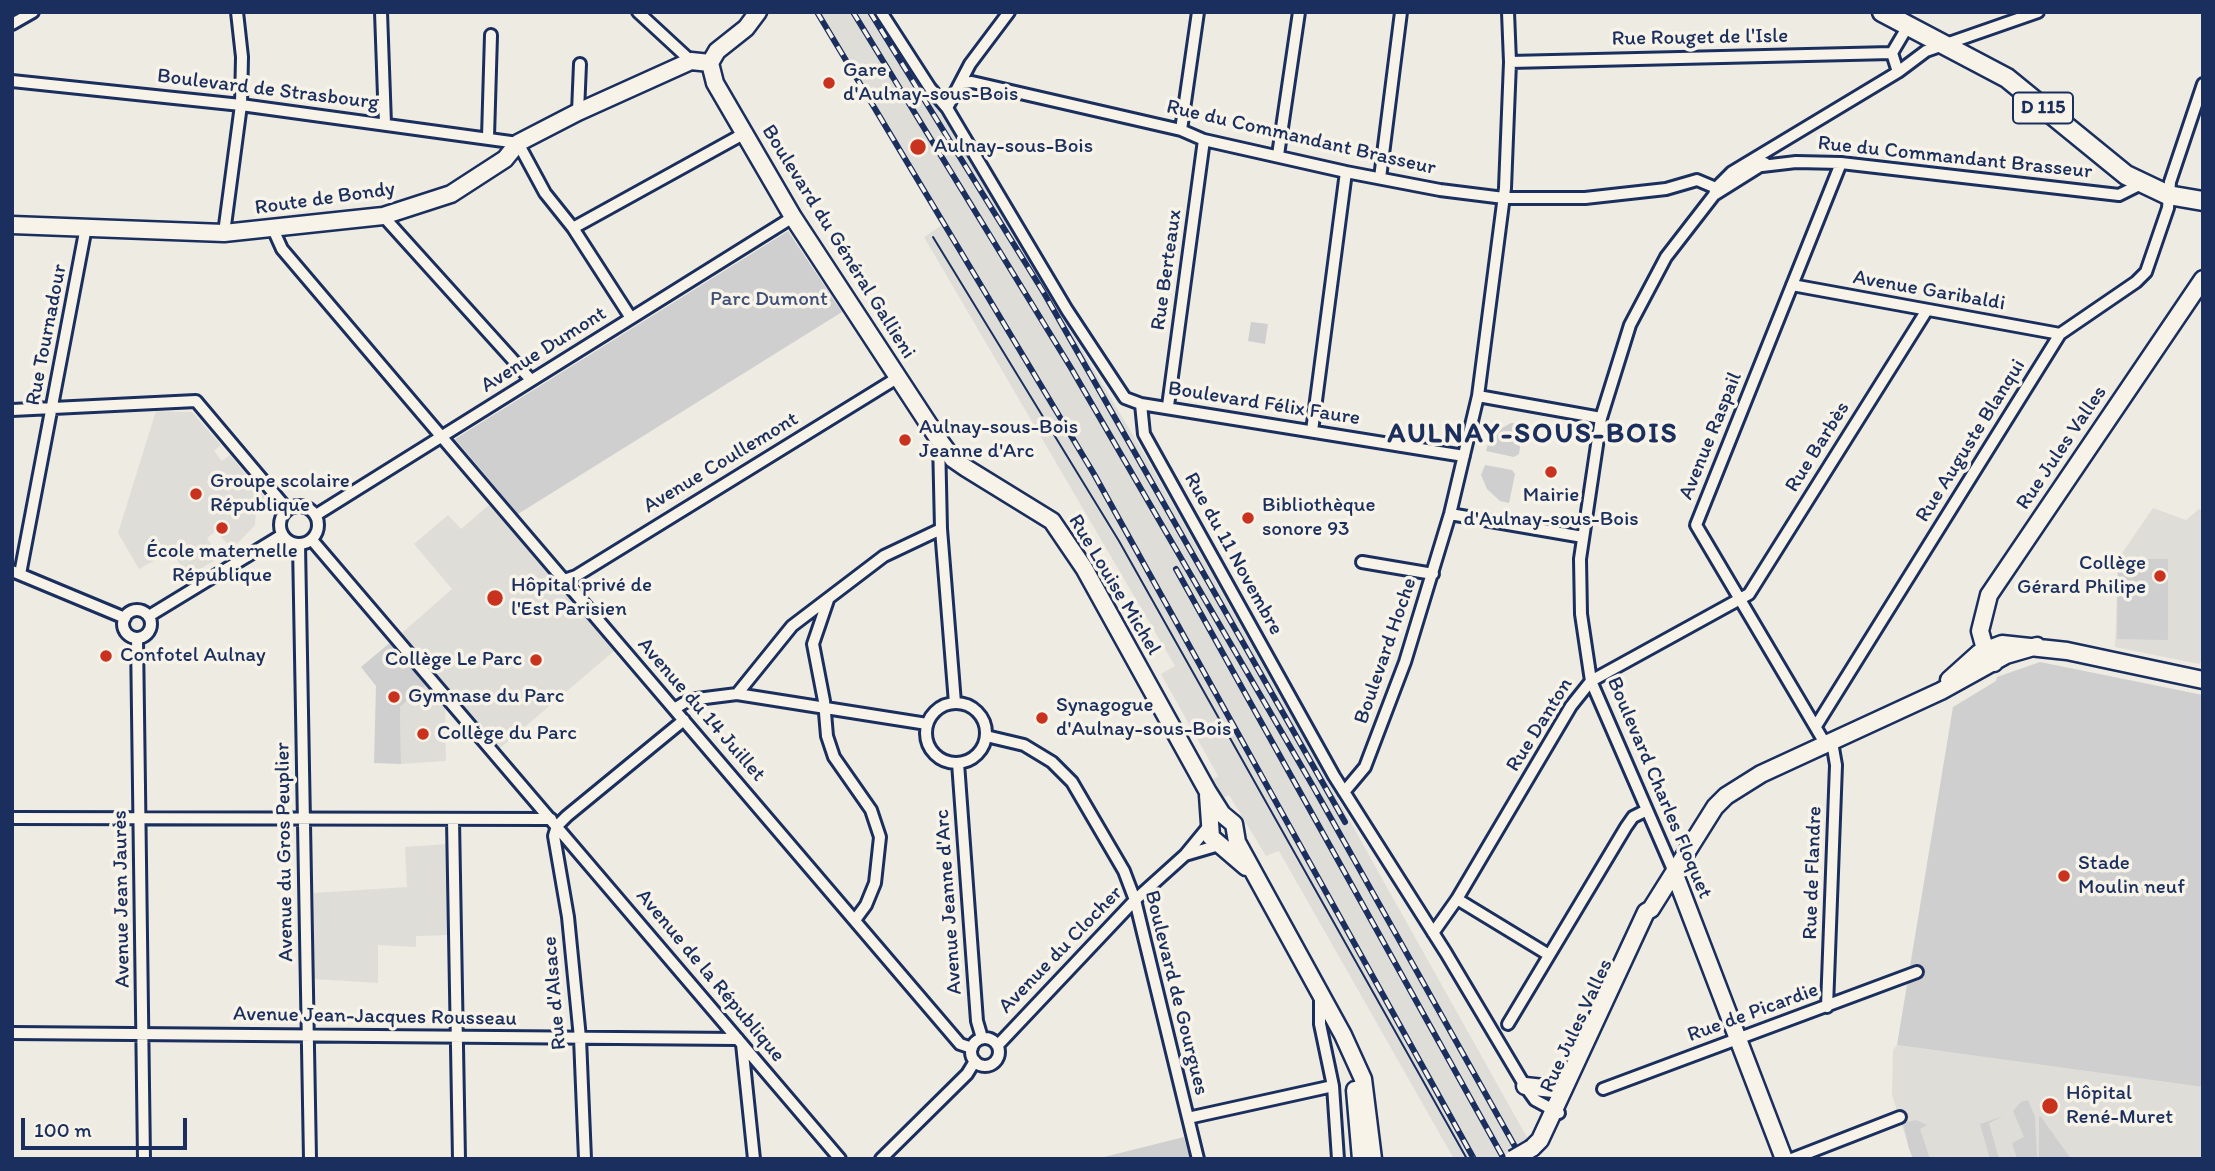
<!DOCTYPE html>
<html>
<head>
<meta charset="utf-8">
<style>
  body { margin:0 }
  #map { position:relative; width:2215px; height:1171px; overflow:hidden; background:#eeebe2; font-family:Itim,sans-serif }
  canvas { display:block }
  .frame { position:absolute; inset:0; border:14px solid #1b2f5e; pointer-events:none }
  .scale { position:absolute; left:21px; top:1118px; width:166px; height:32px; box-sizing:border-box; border:4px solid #1b2f5e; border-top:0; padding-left:9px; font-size:21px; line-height:24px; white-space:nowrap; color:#1b2f5e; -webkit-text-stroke:5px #f7f3e8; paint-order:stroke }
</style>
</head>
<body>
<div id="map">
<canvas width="2215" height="1171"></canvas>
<div class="frame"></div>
<div class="scale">100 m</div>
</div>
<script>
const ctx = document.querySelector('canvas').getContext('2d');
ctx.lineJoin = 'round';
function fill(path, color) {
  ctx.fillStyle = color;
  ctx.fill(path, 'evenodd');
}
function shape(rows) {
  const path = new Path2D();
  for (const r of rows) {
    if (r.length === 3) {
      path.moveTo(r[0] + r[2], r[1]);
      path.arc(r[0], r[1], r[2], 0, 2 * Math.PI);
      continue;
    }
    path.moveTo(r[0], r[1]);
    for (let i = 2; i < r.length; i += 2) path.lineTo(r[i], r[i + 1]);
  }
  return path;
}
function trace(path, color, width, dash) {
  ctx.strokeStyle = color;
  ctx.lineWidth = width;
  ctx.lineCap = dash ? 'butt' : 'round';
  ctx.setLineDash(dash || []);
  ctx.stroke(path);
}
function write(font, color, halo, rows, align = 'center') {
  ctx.font = font + ' Itim,sans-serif';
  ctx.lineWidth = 7;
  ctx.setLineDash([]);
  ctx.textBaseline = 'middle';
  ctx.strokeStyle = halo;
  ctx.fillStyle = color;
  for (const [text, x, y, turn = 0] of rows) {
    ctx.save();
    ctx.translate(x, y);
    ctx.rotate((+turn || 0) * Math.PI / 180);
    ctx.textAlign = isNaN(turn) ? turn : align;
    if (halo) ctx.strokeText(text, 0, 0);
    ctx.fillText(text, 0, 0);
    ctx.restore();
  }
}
const built = shape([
  [814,12,875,12,952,132,1149,462,1529,1141,1497,1159,1454,1159,1279,851,1266,856,1229,795,1219,800,1209,782,1218,776,1161,674,1175,666,924,237,942,225],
  [156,411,192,412,221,445,214,451,222,461,230,455,267,500,256,510,255,525,237,544,234,542,229,546,216,531,207,538,217,554,216,560,187,576,172,551,139,569,118,533],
  [489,505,614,651,500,748,402,633,452,589,414,544,448,515,461,529],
  [2153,508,2186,520,2199,509,2203,511,2203,659,2199,664,2115,647,2118,559],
  [428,683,445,705,446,761,401,764,400,707],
  [448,844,449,935,416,936,416,947,378,945,378,983,314,979,314,893,407,887,405,847],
  [1897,1045,2203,1087,2203,1159,1913,1159,1892,1095,1893,1050]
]);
const green = shape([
  [788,231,842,312,518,514,455,439],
  [1251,322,1268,324,1265,344,1248,341],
  [1511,423,1520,423,1523,426,1519,454,1514,457,1486,451,1491,434],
  [1485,465,1512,470,1515,474,1509,503,1500,501,1487,489,1481,475],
  [2118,559,2168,559,2168,640,2117,639],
  [392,641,428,683,400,707,401,764,374,763,376,686,361,667],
  [2040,662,2203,695,2203,1087,1897,1045,1953,707,1996,681,1997,677],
  [2028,1100,2035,1117,2037,1159,2017,1159,2012,1143,2024,1137,2013,1111,2021,1102],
  [2004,1116,1989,1123,1999,1159,1990,1159,1980,1124],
  [2039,1116,2041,1117,2071,1159,2039,1159],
  [1916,1120,1927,1125,1920,1129,1930,1159,1913,1159,1909,1149,1903,1123],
  [1184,1137,1190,1159,1096,1159]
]);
const street = shape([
  [381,12,385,124],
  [638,12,691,61],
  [881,12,930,88,947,108,1067,310,1125,398,1141,404,1464,456],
  [12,24,33,12],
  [1510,62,1892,53],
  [1898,72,1892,53,1908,26],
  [12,81,241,105,518,143,545,193,573,228,631,318],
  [962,83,972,82,1181,130,1204,140,1346,172,1440,190,1504,198,1585,198,1666,189,1697,180,1716,188],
  [947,108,970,64,1009,12],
  [578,112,580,64],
  [1181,130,1198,12],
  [488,137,491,35],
  [1278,155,1299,12],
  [1762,166,1796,162,1841,163,2119,195,2141,184],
  [1380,178,1401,12],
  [1714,195,1765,163],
  [383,216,531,380],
  [573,228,745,133],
  [273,229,282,249,435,429,960,1044,972,1048],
  [224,233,241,105,242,57,237,12],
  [1792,285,2060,334],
  [1478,396,1601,418],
  [1141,404,1144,434,1334,776,1446,953,1525,1086,1535,1100,1559,1113],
  [1168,406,1204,140],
  [12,410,196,401,287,509],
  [1312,431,1346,172],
  [939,440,941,529,955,703],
  [299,525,19],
  [1450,514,1583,537],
  [316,515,793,217],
  [312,540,840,1159],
  [299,544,310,1159],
  [1362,562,1433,574],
  [12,571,125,618],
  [20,574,86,227],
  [564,580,576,576,897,378],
  [828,600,813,644,824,701,827,736,834,757,871,810,880,837,875,883,866,905,855,920],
  [137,624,14],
  [149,616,282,535],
  [137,638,144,1159],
  [737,694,792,626,884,556,941,529],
  [956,733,30],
  [674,709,689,700,737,694,927,724],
  [1816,726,2060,334,2136,282,2146,272,2168,208,2170,182,2203,84],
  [986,736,1024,745,1052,762,1072,782,1124,871,1135,900,1198,1159],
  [1826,745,1696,525,1841,163],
  [958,763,977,1021,982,1038],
  [1344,792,1365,767,1405,662,1450,514,1478,396,1505,188,1510,62,1508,12],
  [12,818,551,819],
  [453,820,459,1159],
  [1185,855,1219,845],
  [1674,872,1591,681,1581,614,1580,559,1601,418,1630,325,1666,257,1714,195,1716,188,1732,172,1898,72,1926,51,2038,12],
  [1457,899,1549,955],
  [1433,933,1457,899,1571,706,1591,681,1749,594,1927,310],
  [1320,998,1320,1024,1333,1086,1338,1159],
  [1827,1007,1836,765,1832,742],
  [1508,1024,1626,827,1633,817,1647,810],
  [12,1033,738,1039],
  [985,1052,14],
  [742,1044,754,1159],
  [998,1045,1135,900,1185,855,1208,827],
  [1603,1089,1917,972],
  [1188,1118,1333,1086],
  [585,1159,580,1038,568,917,554,836,557,826,567,816,684,720],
  [881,1159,967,1074,975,1061],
  [1792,1159,1900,1117]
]);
const secondary = shape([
  [710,63,715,83,793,217,939,440,953,459,966,468,1052,521,1084,568,1208,792,1222,814,1234,824,1237,842,1343,1035,1363,1079,1373,1159],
  [710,63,717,51,746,28,758,12],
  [12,225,224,233,383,216,451,194,505,159,518,143,578,112,691,61,710,63],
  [1994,663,1985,649,1980,631,1989,595,2203,279],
  [1949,680,1979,653,2002,644,2067,651,2203,680],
  [1208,795,1211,837,1246,867],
  [1674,872,1784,1159],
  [1525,1086,1553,1089,1566,1079],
  [1355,1090,1361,1159],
  [1532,1148,1540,1140,1554,1110,1646,912,1651,909,1715,807,1726,796,1761,774,1941,691,2006,655,2037,646]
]);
const primary = shape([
  [1882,12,2007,78,2126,175,2168,195,2203,201]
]);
const tram = shape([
  [933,237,1119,541,1467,1159]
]);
const rail = shape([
  [817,12,1094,474,1474,1159],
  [853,12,1071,368,1314,788,1522,1159],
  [870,12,1044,293,1345,822],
  [1176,569,1504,1159]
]);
const secondaryBridge = shape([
  [1513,1159,1532,1148]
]);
const markers = [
  [829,83,7,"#c8321e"],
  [918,147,9,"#c8321e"],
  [905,440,7,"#c8321e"],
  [1551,472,7,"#c8321e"],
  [196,494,7,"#c8321e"],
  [1248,518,7,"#c8321e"],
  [222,528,7,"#c8321e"],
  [2160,576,7,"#c8321e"],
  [495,598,9,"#c8321e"],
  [106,656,7,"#c8321e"],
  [536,660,7,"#c8321e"],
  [394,697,7,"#c8321e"],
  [1042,718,7,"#c8321e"],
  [423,734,7,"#c8321e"],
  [2064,876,7,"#c8321e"],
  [2050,1106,9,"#c8321e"]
];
const shields = [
  [2043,108,60]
];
const shieldNames = [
  ["D 115",2043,108]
];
const streetNames = [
  ["Rue Rouget de l'Isle",1700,38,-1],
  ["Boulevard de Strasbourg",268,90,7],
  ["Rue du Commandant Brasseur",1301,138,13],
  ["Rue du Commandant Brasseur",1955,158,6],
  ["Route de Bondy",325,199,-8],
  ["Boulevard du Général Gallieni",838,242,58],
  ["Rue Berteaux",1167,270,-82],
  ["Avenue Garibaldi",1929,291,10],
  ["Rue Tournadour",47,335,-79],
  ["Avenue Dumont",544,350,-32],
  ["Boulevard Félix Faure",1264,404,9],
  ["Avenue Raspail",1711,436,-68],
  ["Rue Auguste Blanqui",1971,441,-58],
  ["Rue Barbès",1818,447,-58],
  ["Rue Jules Valles",2062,448,-56],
  ["Avenue Coullemont",721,463,-31],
  ["Rue du 11 Novembre",1233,554,61],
  ["Rue Louise Michel",1114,585,59],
  ["Boulevard Hoche",1386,651,-71],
  ["Avenue du 14 Juillet",701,710,49],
  ["Rue Danton",1540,725,-58],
  ["Boulevard Charles Floquet",1659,788,67],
  ["Avenue du Gros Peuplier",285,852,-91],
  ["Rue de Flandre",1813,873,-88],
  ["Avenue Jean Jaurès",122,899,-91],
  ["Avenue Jeanne d'Arc",949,902,-94],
  ["Avenue du Clocher",1061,950,-46],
  ["Avenue de la République",710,976,50],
  ["Rue d'Alsace",555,993,-95],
  ["Boulevard de Gourgues",1176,993,76],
  ["Rue de Picardie",1753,1013,-20],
  ["Avenue Jean-Jacques Rousseau",375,1017,1],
  ["Rue Jules Valles",1577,1026,-65]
];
const poiNames = [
  ["Gare",843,71],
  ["d'Aulnay-sous-Bois",843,95],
  ["Aulnay-sous-Bois",934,147],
  ["Aulnay-sous-Bois",919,428],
  ["Jeanne d'Arc",919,452],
  ["Groupe scolaire",210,482],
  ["République",210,506],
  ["Mairie",1551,496,"center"],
  ["d'Aulnay-sous-Bois",1551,520,"center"],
  ["Bibliothèque",1262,506],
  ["sonore 93",1262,530],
  ["École maternelle",222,552,"center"],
  ["République",222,576,"center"],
  ["Collège",2146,564,"right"],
  ["Gérard Philipe",2146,588,"right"],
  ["Hôpital privé de",511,586],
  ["l'Est Parisien",511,610],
  ["Confotel Aulnay",120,656],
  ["Collège Le Parc",522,660,"right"],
  ["Gymnase du Parc",408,697],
  ["Synagogue",1056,706],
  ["d'Aulnay-sous-Bois",1056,730],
  ["Collège du Parc",437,734],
  ["Stade",2078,864],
  ["Moulin neuf",2078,888],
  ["Hôpital",2066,1094],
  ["René-Muret",2066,1118]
];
const parkNames = [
  ["Parc Dumont",769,300]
];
const districtNames = [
  ["AULNAY-SOUS-BOIS",1533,435]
];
fill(built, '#deddd8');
fill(green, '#cfcfcf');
trace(street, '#1b2f5e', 16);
trace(secondary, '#1b2f5e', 21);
trace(primary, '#1b2f5e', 23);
trace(street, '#f7f3e8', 10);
trace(secondary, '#f7f3e8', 16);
trace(primary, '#f7f3e8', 18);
trace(tram, '#1b2f5e', 2);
trace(rail, '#1b2f5e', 6);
trace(rail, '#f7f3e8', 3.5, [10]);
trace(secondaryBridge, '#1b2f5e', 21, []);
trace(secondaryBridge, '#f7f3e8', 16);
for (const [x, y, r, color] of markers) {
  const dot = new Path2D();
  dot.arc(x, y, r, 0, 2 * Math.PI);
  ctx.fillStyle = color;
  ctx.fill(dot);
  trace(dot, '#f7f3e8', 2.5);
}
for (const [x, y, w] of shields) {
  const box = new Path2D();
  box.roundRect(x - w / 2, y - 15.5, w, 31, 5);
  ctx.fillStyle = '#f7f3e8';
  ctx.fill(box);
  trace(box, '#1b2f5e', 2);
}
write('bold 19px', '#1b2f5e', null, shieldNames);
write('21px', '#1b2f5e', '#f7f3e8', streetNames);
write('21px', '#1b2f5e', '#f7f3e8', poiNames, 'left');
write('21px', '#3f4f75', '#f7f3e8', parkNames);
ctx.letterSpacing = '2px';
write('bold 28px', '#1b2f5e', '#f7f3e8', districtNames);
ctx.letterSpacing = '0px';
</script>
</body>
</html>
